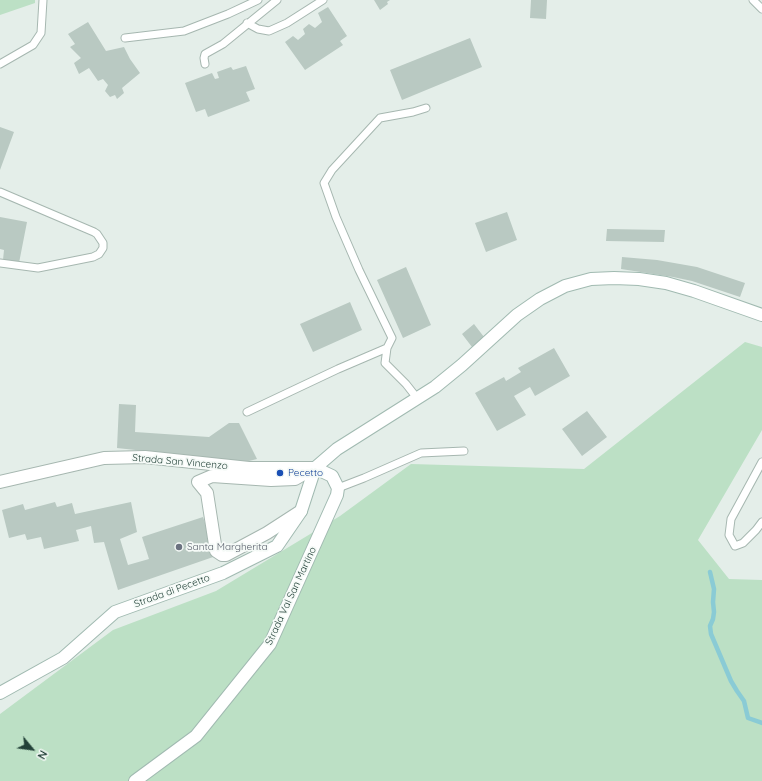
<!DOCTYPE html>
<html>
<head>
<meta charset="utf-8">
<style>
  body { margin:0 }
  #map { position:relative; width:762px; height:781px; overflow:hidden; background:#e4eee9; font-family:Quicksand,sans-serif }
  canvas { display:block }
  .north { position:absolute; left:12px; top:729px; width:40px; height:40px; -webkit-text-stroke:3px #f5faf7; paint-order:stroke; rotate:119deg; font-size:11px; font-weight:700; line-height:16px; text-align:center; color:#224138 }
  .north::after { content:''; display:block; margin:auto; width:14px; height:18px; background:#224138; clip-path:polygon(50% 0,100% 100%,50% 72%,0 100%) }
</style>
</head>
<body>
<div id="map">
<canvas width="762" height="781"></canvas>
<div class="north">N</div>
</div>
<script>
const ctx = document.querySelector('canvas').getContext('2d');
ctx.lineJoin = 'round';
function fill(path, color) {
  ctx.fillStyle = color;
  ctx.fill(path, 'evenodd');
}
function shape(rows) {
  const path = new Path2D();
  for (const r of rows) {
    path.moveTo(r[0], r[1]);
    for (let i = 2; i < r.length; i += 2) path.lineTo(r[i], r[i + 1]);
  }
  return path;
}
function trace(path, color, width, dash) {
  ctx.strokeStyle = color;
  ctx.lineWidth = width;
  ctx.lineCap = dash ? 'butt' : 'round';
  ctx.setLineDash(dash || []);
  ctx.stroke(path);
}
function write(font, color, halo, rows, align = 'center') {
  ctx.font = font + ' Quicksand,sans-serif';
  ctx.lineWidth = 3.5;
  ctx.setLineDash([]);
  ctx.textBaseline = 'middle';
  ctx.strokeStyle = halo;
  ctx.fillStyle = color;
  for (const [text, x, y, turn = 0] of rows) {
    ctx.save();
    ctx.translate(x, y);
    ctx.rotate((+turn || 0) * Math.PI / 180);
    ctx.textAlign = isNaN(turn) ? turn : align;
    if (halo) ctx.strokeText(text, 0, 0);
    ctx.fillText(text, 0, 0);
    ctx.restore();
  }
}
const green = shape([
  [0,0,35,0,35,3,0,15],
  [745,342,762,347,762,430,698,540,729,579,762,580,762,781,0,781,0,714,113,630,216,591,340,516,411,464,584,469]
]);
const stream = shape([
  [710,572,714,589,713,602,714,612,713,619,710,626,711,634,731,681,737,691,744,701,748,718,762,723]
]);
const building = shape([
  [374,0,390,0,387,2,388,4,380,10],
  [531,0,547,0,546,19,530,18],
  [328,7,347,36,340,41,343,45,305,70,285,42,293,36,298,40,305,34,303,29,309,24,315,28,322,22,318,13],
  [88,22,106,51,124,47,130,59,140,73,122,88,124,93,117,99,115,95,110,97,105,91,108,85,103,79,98,81,89,68,79,74,74,63,81,58,70,47,75,44,68,34],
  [470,38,482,67,402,100,390,70],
  [246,66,255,89,246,92,250,101,208,117,205,109,196,112,185,83,212,73,215,79,219,78,217,72,231,67,233,70],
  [0,127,14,132,0,170],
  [507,212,517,240,486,252,475,223],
  [0,217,27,222,19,263,3,260,4,250,0,249],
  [607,229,665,230,664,242,606,241],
  [622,257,657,260,697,267,745,283,740,297,692,281,673,277,621,269],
  [406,267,431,325,403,338,377,280],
  [350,302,362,330,313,352,300,324],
  [474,324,484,337,472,347,462,334],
  [554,348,570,376,535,396,530,387,514,396,526,415,497,431,475,393,504,377,506,381,521,372,518,368],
  [119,404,136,405,135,432,209,437,229,423,239,423,257,459,245,462,117,448],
  [587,411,607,437,582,456,562,429],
  [55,502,57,507,72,503,75,514,131,502,137,532,120,539,128,565,149,559,142,537,203,517,216,556,118,590,104,542,94,543,91,526,76,530,79,541,44,549,41,537,27,540,25,534,9,538,2,510,23,504,25,510]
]);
const lane = shape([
  [753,0,762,9],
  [247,23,258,29,269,31,287,23,323,0],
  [125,38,184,31,228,14,258,0],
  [0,64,33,45,41,33,43,0],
  [205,64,204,58,205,54,223,44,277,0],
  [0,192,94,232,97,234,103,243,103,248,99,254,93,257,38,268,0,263],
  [417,398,406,384,385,363,387,348,392,338,359,270,336,217,324,183,332,170,380,118,413,112,426,108],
  [247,412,338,369,387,348],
  [762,462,731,519,729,535,735,546,743,543,756,530,762,522],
  [338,488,364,478,421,453,464,451]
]);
const street = shape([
  [0,482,104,458,145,457,249,468,315,468],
  [301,511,267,533,226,555,222,555,216,551,207,493,198,482,212,476,271,480,295,479,314,468]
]);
const secondary = shape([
  [315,468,337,449,435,387,462,365,517,315,540,299,565,286,591,279,614,278,639,279,666,283,694,291,762,315],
  [0,693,63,658,115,612,223,573,277,546,301,511,315,468],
  [135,781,196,736,270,644,337,495,338,488,332,476,315,468]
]);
const markers = [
  [280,473,4,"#1a4fb4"],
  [179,547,4,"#6b7280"]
];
const streetNames = [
  ["Strada San Vincenzo",180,462,5],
  ["Strada di Pecetto",172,591,-20],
  ["Strada Val San Martino",291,596,-65]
];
const transitNames = [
  ["Pecetto",288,473]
];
const worshipNames = [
  ["Santa Margherita",187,547]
];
fill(green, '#bce0c5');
trace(stream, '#8acbd5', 4.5);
fill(building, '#b9c9c2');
trace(lane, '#a6b7b0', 9);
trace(street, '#a6b7b0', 14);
trace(secondary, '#a1bab1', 14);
trace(lane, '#fff', 7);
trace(street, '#fff', 12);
trace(secondary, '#fff', 12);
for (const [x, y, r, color] of markers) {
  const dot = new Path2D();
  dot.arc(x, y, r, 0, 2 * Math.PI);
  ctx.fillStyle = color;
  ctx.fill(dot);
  trace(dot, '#f5faf7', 1.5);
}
write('10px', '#224138', '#f5faf7', streetNames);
write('10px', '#164399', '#f5faf7', transitNames, 'left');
write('10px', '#5b616d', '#f5faf7', worshipNames, 'left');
</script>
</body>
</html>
